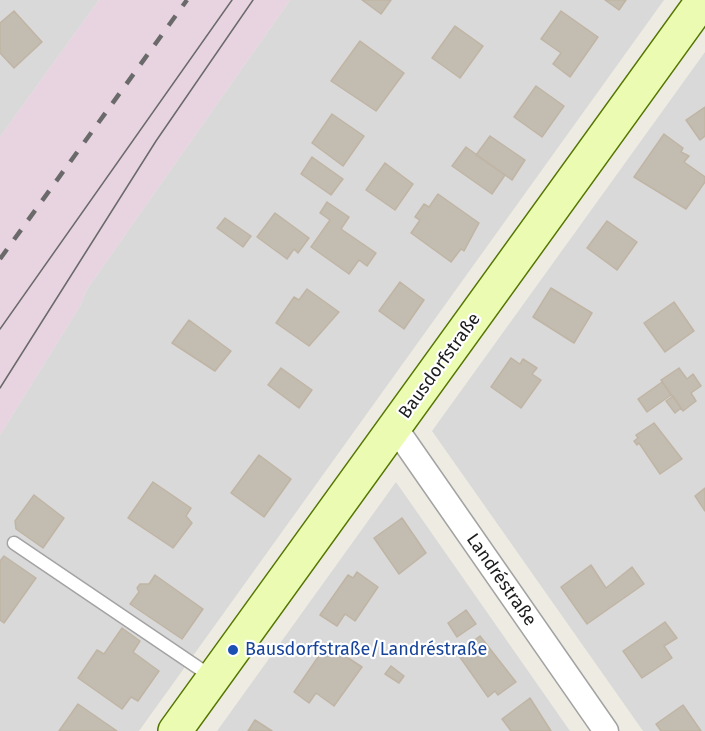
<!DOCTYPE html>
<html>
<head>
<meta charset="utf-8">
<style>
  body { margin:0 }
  canvas { display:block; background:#eeece2 }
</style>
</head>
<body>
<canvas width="705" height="731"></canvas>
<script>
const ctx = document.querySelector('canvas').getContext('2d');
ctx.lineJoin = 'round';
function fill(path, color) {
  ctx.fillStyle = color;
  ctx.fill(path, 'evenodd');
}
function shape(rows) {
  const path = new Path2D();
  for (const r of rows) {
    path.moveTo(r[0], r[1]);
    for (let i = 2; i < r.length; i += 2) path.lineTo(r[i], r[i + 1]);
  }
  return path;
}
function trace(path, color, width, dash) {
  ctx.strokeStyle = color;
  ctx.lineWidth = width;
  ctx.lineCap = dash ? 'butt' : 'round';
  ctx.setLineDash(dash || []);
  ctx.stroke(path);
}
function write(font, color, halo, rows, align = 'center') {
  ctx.font = font + ' "Fira Sans",sans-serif';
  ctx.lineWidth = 4.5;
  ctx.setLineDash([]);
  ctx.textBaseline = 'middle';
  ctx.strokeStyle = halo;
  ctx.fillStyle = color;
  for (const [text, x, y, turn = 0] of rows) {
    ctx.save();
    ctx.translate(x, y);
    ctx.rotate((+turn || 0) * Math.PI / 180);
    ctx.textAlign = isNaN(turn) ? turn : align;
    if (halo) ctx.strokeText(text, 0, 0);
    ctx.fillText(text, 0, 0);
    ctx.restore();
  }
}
const residential = shape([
  [0,0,99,0,0,137],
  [290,0,664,0,139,731,0,731,0,435,80,306,87,289],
  [705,52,705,731,643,731,432,431],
  [396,482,570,731,217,731]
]);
const industrial = shape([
  [99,0,290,0,87,289,80,306,0,435,0,137]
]);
const building = shape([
  [362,0,391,0,381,14,362,0],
  [605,0,626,0,619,10,605,0],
  [14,11,42,42,14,68,0,53,0,23,14,11],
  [561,11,598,37,570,77,553,64,561,53,541,39,561,11],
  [455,26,483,46,460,78,432,58,455,26],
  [360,41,404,73,376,111,331,81,360,41],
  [536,86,564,106,542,137,514,117,536,86],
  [705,107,705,136,700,140,686,120,705,107],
  [332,114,364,136,343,166,312,143,332,114],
  [664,134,683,148,681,152,689,156,684,162,705,177,705,182,686,209,634,177,664,134],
  [490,136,525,160,512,180,476,155,490,136],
  [466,147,505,175,492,194,452,166,466,147],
  [312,157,343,179,331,195,301,174,312,157],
  [385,163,413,184,395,210,366,190,385,163],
  [438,194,479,223,464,251,461,249,451,262,411,233,420,220,415,217,424,204,429,207,438,194],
  [327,202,349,217,341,229,376,253,367,266,359,260,349,274,311,247,330,220,320,213,327,202],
  [275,213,309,238,298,253,294,249,287,259,257,237,275,213],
  [225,218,251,236,243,247,217,228,225,218],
  [607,221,637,242,617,270,587,248,607,221],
  [400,282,424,300,404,329,379,311,400,282],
  [551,288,592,313,574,343,533,317,551,288],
  [307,289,339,312,309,346,276,323,294,297,299,300,307,289],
  [674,302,694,331,665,352,644,323,674,302],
  [189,320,231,351,215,371,172,343,189,320],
  [511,358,520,364,523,359,537,368,532,374,541,380,521,408,491,387,511,358],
  [281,368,312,390,299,408,268,385,281,368],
  [679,368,687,379,693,374,701,386,691,393,696,401,683,411,661,380,679,368],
  [662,382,671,395,647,412,638,399,662,382],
  [673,396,681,408,675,413,666,401,673,396],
  [654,423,682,459,660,474,639,443,637,445,634,441,638,438,636,435,654,423],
  [259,455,291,479,264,517,231,493,259,455],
  [153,482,191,508,186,516,192,523,173,548,128,518,153,482],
  [705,488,705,511,695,496,705,488],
  [34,495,64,518,43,548,16,529,15,521,34,495],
  [402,518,426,553,399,574,374,538,402,518],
  [4,556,36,578,4,623,0,620,0,561,4,556],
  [591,565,606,588,632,567,644,584,587,624,561,587,591,565],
  [357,572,378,587,355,621,345,614,337,626,320,615,348,575,353,578,357,572],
  [155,575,203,609,182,639,130,604,139,592,137,588,140,584,149,584,155,575],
  [466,610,476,624,457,637,448,623,466,610],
  [665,622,677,638,664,646,672,658,642,678,623,651,665,622],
  [122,628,140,641,133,652,159,671,138,701,131,697,122,709,78,678,97,650,104,654,122,628],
  [480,636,516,682,498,695,495,691,488,697,457,653,480,636],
  [327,644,362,667,334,706,316,693,309,703,294,692,327,644],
  [391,666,404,676,399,683,385,674,391,666],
  [530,698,551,731,511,731,502,719,530,698],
  [78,704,117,731,59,731,78,704],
  [683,705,701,731,661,731,656,724,683,705],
  [255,720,272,731,248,731,255,720]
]);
const lane = shape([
  [14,543,212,677]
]);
const street = shape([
  [396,429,606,731]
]);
const secondary = shape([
  [175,731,703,0]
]);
const tram = shape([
  [0,329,232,0],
  [0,388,156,141,253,0]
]);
const rail = shape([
  [0,259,187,0]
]);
const markers = [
  [233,650,6,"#1a4fb4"]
];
const streetNames = [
  ["Bausdorfstraße",440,366,-54],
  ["Landréstraße",501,580,55]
];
const transitNames = [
  ["Bausdorfstraße/Landréstraße",245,650]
];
fill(residential, '#dad9d9');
fill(industrial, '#e8d3e0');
fill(building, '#c2bcb1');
trace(building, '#c0b5a4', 1.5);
trace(lane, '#a3a3a3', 15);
trace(street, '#a3a3a3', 27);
trace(secondary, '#547601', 36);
trace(lane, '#fff', 12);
trace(street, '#fff', 24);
trace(secondary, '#ebfbb2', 33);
trace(tram, '#6a6a6a', 1.5);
trace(rail, '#6a6a6a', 4.5, [12, 12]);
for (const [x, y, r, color] of markers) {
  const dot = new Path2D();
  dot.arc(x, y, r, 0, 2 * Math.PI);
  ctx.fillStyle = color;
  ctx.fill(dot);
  trace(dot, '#fff', 2);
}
write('18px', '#1c1c1c', '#fff', streetNames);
write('18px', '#164399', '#fff', transitNames, 'left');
</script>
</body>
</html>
